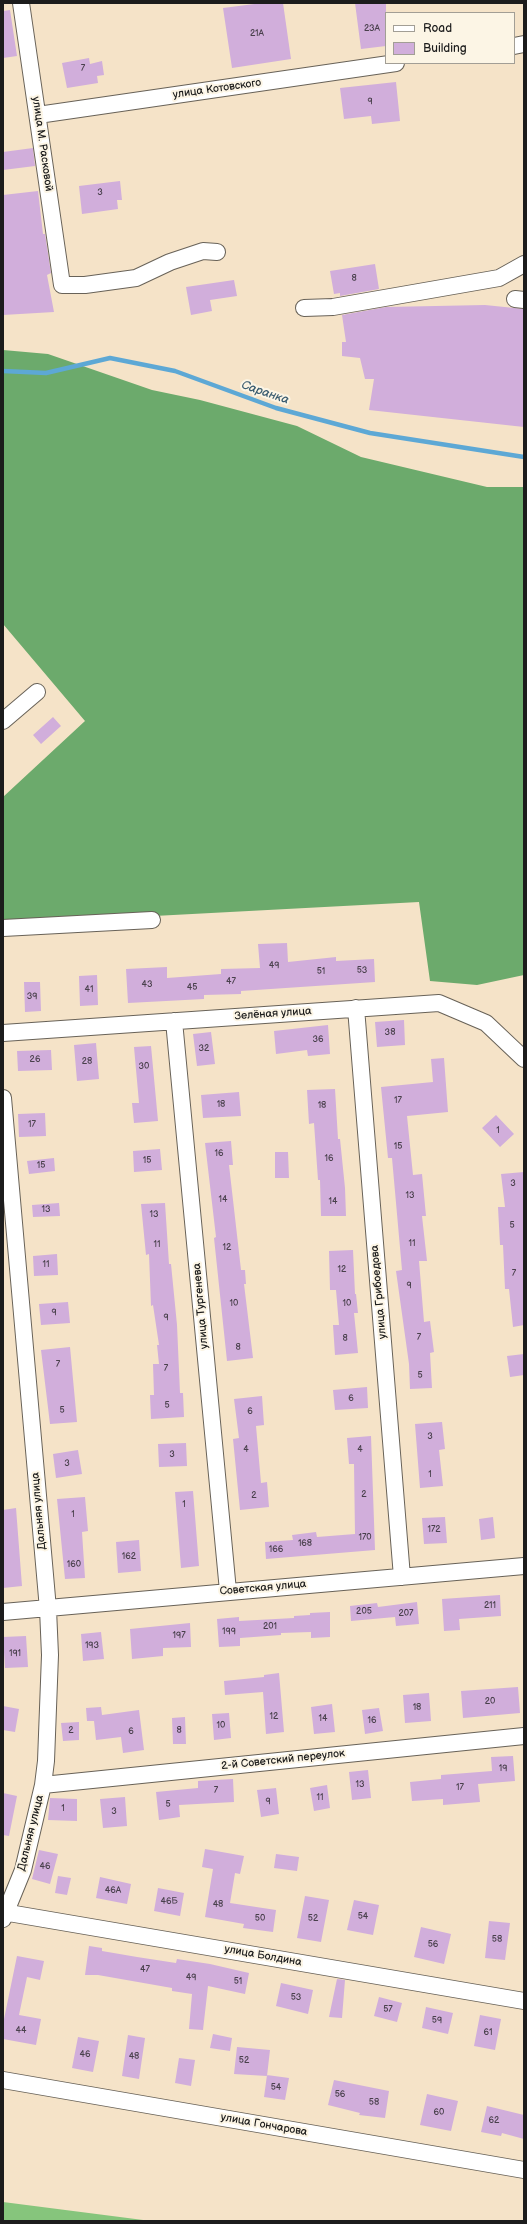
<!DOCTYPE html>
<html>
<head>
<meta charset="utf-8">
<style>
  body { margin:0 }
  #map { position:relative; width:527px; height:2224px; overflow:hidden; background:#f5e3c8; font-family:"Balsamiq Sans",sans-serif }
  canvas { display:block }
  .frame { position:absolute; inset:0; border:4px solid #1c1c1c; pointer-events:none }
  .legend { position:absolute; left:385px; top:12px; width:130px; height:52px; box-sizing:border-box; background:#fcf5e5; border:1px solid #a29e95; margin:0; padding:5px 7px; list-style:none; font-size:12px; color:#1c1c1c }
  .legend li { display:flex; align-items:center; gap:8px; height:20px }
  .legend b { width:20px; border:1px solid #a29e95 }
</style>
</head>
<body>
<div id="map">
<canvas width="527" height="2224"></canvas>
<div class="frame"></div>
<ul class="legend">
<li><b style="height:5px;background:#fff"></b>Road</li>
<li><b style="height:11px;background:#d1aedb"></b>Building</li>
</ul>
</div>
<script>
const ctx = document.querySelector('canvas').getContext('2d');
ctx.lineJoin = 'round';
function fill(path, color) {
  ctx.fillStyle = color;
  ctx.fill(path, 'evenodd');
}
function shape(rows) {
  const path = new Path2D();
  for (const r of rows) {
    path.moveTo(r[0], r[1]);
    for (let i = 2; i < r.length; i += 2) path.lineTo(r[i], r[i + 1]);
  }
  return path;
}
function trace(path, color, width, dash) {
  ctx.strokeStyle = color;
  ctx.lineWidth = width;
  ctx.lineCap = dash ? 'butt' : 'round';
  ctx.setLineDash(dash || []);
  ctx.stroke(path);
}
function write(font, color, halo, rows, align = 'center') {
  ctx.font = font + ' "Balsamiq Sans",sans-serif';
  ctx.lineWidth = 4;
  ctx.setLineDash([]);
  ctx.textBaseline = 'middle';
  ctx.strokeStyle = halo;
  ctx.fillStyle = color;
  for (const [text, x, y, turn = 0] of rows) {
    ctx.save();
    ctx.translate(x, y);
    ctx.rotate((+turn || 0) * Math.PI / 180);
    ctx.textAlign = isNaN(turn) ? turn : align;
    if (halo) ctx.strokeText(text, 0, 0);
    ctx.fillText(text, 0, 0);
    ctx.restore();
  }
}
const green = shape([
  [3,2202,151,2221,3,2221]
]);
const forest = shape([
  [3,350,48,354,152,390,200,400,297,426,361,457,487,487,524,487,524,975,477,985,430,981,419,902,3,924,3,797,85,721,3,624]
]);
const stream = shape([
  [3,371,46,373,110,358,175,371,276,408,370,433,524,457]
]);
const building = shape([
  [262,3,283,3,291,59,232,68,223,8],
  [355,3,386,3,386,46,361,49],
  [10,10,17,56,3,58,3,11],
  [89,58,90,64,102,61,104,75,97,76,98,83,67,88,62,63],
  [396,82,400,121,372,124,371,116,344,119,340,88],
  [33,148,35,166,3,170,3,152],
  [120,181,122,200,117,200,118,209,82,214,79,186],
  [38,191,43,234,45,234,51,273,47,275,54,312,3,315,3,195],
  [375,264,379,289,340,296,340,293,334,294,330,271],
  [234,280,237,296,210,300,212,311,191,315,186,287],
  [485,305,524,309,524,427,369,410,374,379,365,379,360,358,342,356,342,342,346,342,342,315,386,307],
  [53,717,61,726,41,744,33,735],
  [287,943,288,962,336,957,336,961,374,959,375,982,241,991,241,994,204,995,204,999,128,1003,126,969,167,967,167,978,221,974,221,969,260,968,258,944],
  [97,975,98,1005,80,1006,79,976],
  [24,982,40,982,41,1011,25,1012],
  [404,1020,405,1045,377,1047,375,1022],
  [328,1025,330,1054,308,1056,307,1050,276,1054,274,1031],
  [211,1032,215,1064,197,1066,193,1034],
  [96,1043,99,1079,77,1081,74,1045],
  [151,1046,158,1121,134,1123,132,1103,139,1103,134,1047],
  [51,1050,52,1070,18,1071,17,1051],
  [444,1058,448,1112,407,1116,413,1175,422,1174,426,1216,422,1216,427,1261,419,1261,424,1322,430,1321,434,1352,430,1353,432,1388,410,1389,409,1364,396,1271,402,1270,392,1158,388,1158,381,1087,433,1082,431,1059],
  [335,1089,338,1139,340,1139,345,1188,346,1216,321,1216,320,1180,318,1180,314,1123,309,1124,307,1090],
  [239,1092,241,1116,203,1118,201,1095],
  [45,1113,46,1136,19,1137,18,1114],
  [496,1115,514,1134,500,1147,482,1128],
  [231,1141,233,1165,229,1165,241,1270,245,1270,246,1284,244,1284,253,1358,227,1361,214,1238,216,1237,205,1143],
  [160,1149,162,1170,134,1172,133,1151],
  [275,1152,288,1152,289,1178,275,1178],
  [54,1158,55,1171,29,1174,27,1161],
  [524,1172,524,1325,513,1327,509,1289,505,1289,503,1245,500,1245,498,1207,505,1207,501,1174],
  [59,1203,60,1216,33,1217,32,1205],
  [165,1203,169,1264,171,1264,177,1325,180,1393,183,1393,184,1417,151,1419,150,1395,154,1395,153,1364,159,1364,157,1345,159,1345,153,1305,151,1306,149,1254,146,1255,141,1204],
  [353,1250,355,1294,356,1294,358,1313,354,1313,358,1353,335,1355,333,1325,339,1325,336,1290,330,1290,329,1251],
  [57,1254,58,1275,34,1276,33,1256],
  [68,1302,70,1323,41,1325,39,1304],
  [70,1347,77,1422,50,1424,41,1350],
  [524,1354,524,1375,510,1377,507,1356],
  [367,1387,368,1408,335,1410,333,1390],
  [262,1396,264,1425,256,1426,261,1483,267,1482,269,1507,240,1510,233,1439,239,1438,234,1399],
  [442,1422,445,1449,439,1450,443,1486,420,1488,415,1424],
  [371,1436,375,1550,266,1559,265,1542,293,1540,292,1535,316,1532,317,1537,355,1534,354,1464,349,1464,347,1438],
  [186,1443,187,1466,159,1467,158,1444],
  [78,1450,82,1474,56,1478,53,1454],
  [193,1491,199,1566,181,1568,175,1492],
  [85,1497,88,1531,82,1532,85,1578,65,1579,57,1499],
  [16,1508,22,1586,3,1588,3,1510],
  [445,1517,447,1543,424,1544,422,1518],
  [493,1517,495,1538,481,1540,479,1519],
  [139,1540,141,1571,118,1573,116,1542],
  [500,1595,501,1616,459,1619,460,1630,444,1631,442,1599],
  [417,1602,419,1624,396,1626,395,1617,351,1621,350,1606,377,1603,378,1607],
  [330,1612,330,1637,311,1638,311,1632,281,1633,281,1635,240,1638,240,1646,219,1647,217,1619,239,1617,239,1621,294,1618,294,1616,310,1615,310,1613],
  [190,1623,191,1647,163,1648,163,1656,132,1659,130,1629],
  [101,1632,104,1659,83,1661,81,1634],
  [26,1636,28,1667,5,1668,3,1637],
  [279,1673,284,1732,266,1734,263,1692,225,1695,224,1681,264,1677,264,1675],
  [518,1687,520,1713,463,1718,461,1691],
  [429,1693,431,1721,405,1723,403,1695],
  [332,1704,335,1732,314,1734,311,1707],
  [3,1706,19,1709,15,1732,3,1730],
  [101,1707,102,1715,139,1710,144,1750,123,1753,121,1737,96,1740,94,1721,87,1721,86,1708],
  [379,1708,383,1731,365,1734,362,1710],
  [229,1713,231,1738,214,1740,212,1714],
  [185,1717,186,1744,173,1744,172,1718],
  [79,1722,79,1740,63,1741,61,1723],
  [513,1756,515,1781,478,1784,480,1802,443,1805,443,1799,412,1801,410,1782,441,1779,441,1775,492,1771,491,1757],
  [368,1770,371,1798,352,1800,349,1772],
  [233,1779,234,1802,179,1805,180,1817,159,1820,156,1792,198,1788,198,1781],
  [327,1785,330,1808,314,1811,310,1788],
  [276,1788,279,1814,261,1817,257,1790],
  [3,1793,17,1796,9,1836,3,1835],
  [125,1797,127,1826,103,1828,100,1799],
  [50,1798,77,1799,77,1821,48,1820],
  [205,1849,244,1856,240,1874,235,1873,230,1903,276,1910,273,1932,243,1928,244,1924,205,1917,213,1869,202,1867],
  [39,1850,58,1854,50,1884,32,1879],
  [276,1854,299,1857,297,1871,274,1868],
  [58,1876,71,1878,67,1895,55,1893],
  [100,1877,131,1884,127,1904,96,1898],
  [158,1888,184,1893,180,1916,154,1911],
  [305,1896,329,1900,321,1942,297,1938],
  [354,1900,379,1905,373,1935,347,1930],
  [489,1921,510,1923,505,1960,485,1958],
  [421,1927,451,1934,444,1964,414,1957],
  [89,1946,102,1948,102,1951,137,1957,176,1963,177,1959,210,1964,249,1973,245,1994,208,1986,203,2030,189,2029,192,1994,172,1991,172,1988,98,1975,85,1975],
  [17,1956,44,1961,40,1980,27,1977,19,2015,41,2019,36,2045,3,2039,3,2024],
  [337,1979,345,1980,342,2018,329,2017],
  [281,1983,313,1990,308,2014,276,2006],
  [379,1997,402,2003,397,2022,374,2016],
  [426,2007,453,2013,448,2034,422,2028],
  [480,2015,501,2019,495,2050,474,2046],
  [213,2034,232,2038,230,2051,210,2048],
  [128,2035,145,2038,139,2079,122,2076],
  [78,2037,99,2041,93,2072,72,2068],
  [237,2047,270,2050,267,2076,234,2074],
  [179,2058,195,2060,191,2086,175,2083],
  [267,2075,289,2078,285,2100,264,2097],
  [334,2080,389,2091,385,2118,359,2115,360,2113,328,2105],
  [427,2094,458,2101,451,2131,420,2125],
  [487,2106,524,2115,524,2139,502,2133,501,2136,481,2132]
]);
const minor = shape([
  [21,3,62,285,85,285,136,278,170,262,203,251,217,252],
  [514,46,524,44],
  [38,115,396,63],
  [515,299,524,300],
  [304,308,333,307,499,278,524,264],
  [3,721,37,692],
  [3,928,152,920],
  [356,1008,402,1577],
  [174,1021,228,1591],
  [3,1033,439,1003,486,1023,524,1059],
  [3,1098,48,1609,50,1655,46,1761,43,1785,23,1870,3,1919],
  [3,1612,524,1566],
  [43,1785,524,1736],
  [3,1912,524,2001],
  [3,2080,524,2170]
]);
const numberNames = [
  ["23А",372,29],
  ["21А",257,34],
  ["7",83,69],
  ["9",370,102],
  ["3",100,193],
  ["8",354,279],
  ["49",274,966],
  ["53",362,971],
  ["51",321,972],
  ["47",231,982],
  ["43",147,985],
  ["45",192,988],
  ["41",89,990],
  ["39",32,997],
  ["38",390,1033],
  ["36",318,1040],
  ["32",204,1049],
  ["26",35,1060],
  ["28",87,1062],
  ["30",144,1067],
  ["17",398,1101],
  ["18",221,1105],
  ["18",322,1106],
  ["17",32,1125],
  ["1",498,1131],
  ["15",398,1147],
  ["16",219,1154],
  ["16",329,1159],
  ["15",147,1161],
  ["15",41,1166],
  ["3",513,1184],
  ["13",410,1196],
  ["14",223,1200],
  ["14",333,1202],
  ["13",46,1210],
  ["13",154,1215],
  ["5",512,1226],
  ["11",412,1244],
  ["11",157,1245],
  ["12",227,1248],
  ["11",46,1265],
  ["12",342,1270],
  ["7",514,1274],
  ["9",409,1286],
  ["10",234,1304],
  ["10",347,1304],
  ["9",54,1313],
  ["9",166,1318],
  ["7",419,1338],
  ["8",345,1339],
  ["8",238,1348],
  ["7",58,1365],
  ["7",166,1369],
  ["5",420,1376],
  ["6",351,1399],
  ["5",167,1406],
  ["5",62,1411],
  ["6",250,1412],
  ["3",430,1437],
  ["4",246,1450],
  ["4",360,1450],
  ["3",172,1455],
  ["3",67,1464],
  ["1",430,1475],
  ["2",364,1495],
  ["2",254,1496],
  ["1",184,1505],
  ["1",73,1515],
  ["172",434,1530],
  ["170",365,1538],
  ["168",305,1544],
  ["166",276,1550],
  ["162",129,1557],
  ["160",74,1565],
  ["211",490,1606],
  ["205",364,1612],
  ["207",406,1614],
  ["201",270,1627],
  ["199",229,1632],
  ["197",179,1636],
  ["193",92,1646],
  ["191",15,1654],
  ["20",490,1702],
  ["18",417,1708],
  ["12",274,1717],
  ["14",323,1719],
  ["16",372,1721],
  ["10",221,1726],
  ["2",71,1731],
  ["8",179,1731],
  ["6",131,1732],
  ["19",503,1769],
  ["13",360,1785],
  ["17",460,1788],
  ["7",216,1791],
  ["11",320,1798],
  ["9",268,1802],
  ["5",168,1805],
  ["1",63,1809],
  ["3",114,1812],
  ["46",45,1867],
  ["46А",113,1891],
  ["46Б",169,1902],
  ["48",218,1905],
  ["54",363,1917],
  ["50",260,1919],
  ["52",313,1919],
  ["58",497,1940],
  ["56",433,1945],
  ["47",145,1970],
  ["49",191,1978],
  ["51",238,1982],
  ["53",296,1998],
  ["57",388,2010],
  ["59",437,2021],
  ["44",21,2031],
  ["61",488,2033],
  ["46",85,2055],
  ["48",134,2057],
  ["52",244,2061],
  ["54",276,2088],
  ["56",340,2095],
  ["58",374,2103],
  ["60",439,2113],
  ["62",494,2121]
];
const streetNames = [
  ["улица Котовского",217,89,-8],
  ["улица М. Расковой",42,144,82],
  ["Зелёная улица",273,1014,-4],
  ["улица Грибоедова",379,1292,-95],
  ["улица Тургенева",201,1306,-95],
  ["Дальняя улица",39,1511,-95],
  ["Советская улица",263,1588,-5],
  ["2-й Советский переулок",283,1760,-6],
  ["Дальняя улица",31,1833,-76],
  ["улица Болдина",263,1956,10],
  ["улица Гончарова",264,2125,10]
];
const waterNames = [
  ["Саранка",265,393,19]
];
fill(green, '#86c57c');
fill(forest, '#6caa6c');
trace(stream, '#5da8d5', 4.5);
fill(building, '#d1aedb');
trace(minor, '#686258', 18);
trace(minor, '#fff', 16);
write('9px', '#49404c', null, numberNames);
write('11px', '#1c1c1c', '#fcf5e5', streetNames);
write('italic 12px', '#395b6f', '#fcf5e5', waterNames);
</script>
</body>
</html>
